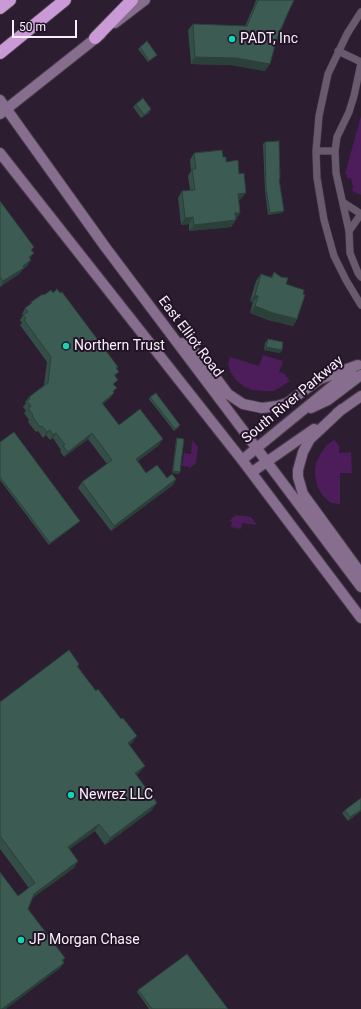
<!DOCTYPE html>
<html>
<head>
<meta charset="utf-8">
<style>
  body { margin:0 }
  #map { position:relative; width:361px; height:1009px; overflow:hidden; background:#2c1e30; font-family:Roboto,sans-serif }
  canvas { display:block }
  .scale { position:absolute; left:12px; top:20px; width:65px; height:18px; box-sizing:border-box; border:2px solid #faf0fc; border-top:0; padding-left:5px; font-size:12px; line-height:14px; white-space:nowrap; color:#faf0fc; -webkit-text-stroke:3px #221426; paint-order:stroke }
</style>
</head>
<body>
<div id="map">
<canvas width="361" height="1009"></canvas>
<div class="scale">50 m</div>
</div>
<script>
const ctx = document.querySelector('canvas').getContext('2d');
ctx.lineJoin = 'round';
function fill(path, color) {
  ctx.fillStyle = color;
  ctx.fill(path, 'evenodd');
}
function shape(rows) {
  const path = new Path2D();
  for (const r of rows) {
    path.moveTo(r[0], r[1]);
    for (let i = 2; i < r.length; i += 2) path.lineTo(r[i], r[i + 1]);
  }
  return path;
}
function trace(path, color, width, dash) {
  ctx.strokeStyle = color;
  ctx.lineWidth = width;
  ctx.lineCap = dash ? 'butt' : 'round';
  ctx.setLineDash(dash || []);
  ctx.stroke(path);
}
function write(font, color, halo, rows, align = 'center') {
  ctx.font = font + ' Roboto,sans-serif';
  ctx.lineWidth = 4;
  ctx.setLineDash([]);
  ctx.textBaseline = 'middle';
  ctx.strokeStyle = halo;
  ctx.fillStyle = color;
  for (const [text, x, y, turn = 0] of rows) {
    ctx.save();
    ctx.translate(x, y);
    ctx.rotate((+turn || 0) * Math.PI / 180);
    ctx.textAlign = isNaN(turn) ? turn : align;
    if (halo) ctx.strokeText(text, 0, 0);
    ctx.fillText(text, 0, 0);
    ctx.restore();
  }
}
const water = shape([
  [361,116,361,195,352,191,353,186,351,178,347,178,347,175,345,174],
  [263,355,283,361,279,372,285,374,290,381,274,391,264,391,252,390,243,386,236,380,231,373,228,364,230,357,259,366],
  [192,440,198,447,196,463,189,469,189,467,182,466,184,453,191,454],
  [334,440,339,446,339,453,351,452,352,473,340,473,340,504,331,503,323,496,317,486,315,473,316,463,321,453,327,445],
  [236,515,251,517,257,525,242,523,241,529,231,527,232,521,229,521]
]);
const street = shape([
  [361,12,347,34,328,74,319,116,316,151,317,178,324,220,334,256,346,280,361,305],
  [338,51,361,62],
  [361,63,354,96,349,112,337,137,335,151,336,173,349,231,350,253,358,273,361,277],
  [316,151,335,151],
  [344,203,361,214],
  [349,231,361,214]
]);
const secondary = shape([
  [115,23,145,0],
  [0,100,106,248,361,587],
  [0,114,101,34],
  [0,153,242,460,361,618],
  [182,343,199,355,228,394,243,404,262,408,277,406,287,403,320,379,358,365],
  [311,408,328,400,361,375],
  [342,409,310,439,303,452,298,470,298,477,303,494,357,568,361,579],
  [337,413,361,396],
  [242,460,352,370],
  [252,472,314,429]
]);
const highway = shape([
  [0,8,10,0],
  [95,38,132,0],
  [0,53,65,0]
]);
const wall = shape([
  [256,0,294,0,287,15,265,71,231,65,191,64,188,30,193,24,245,26,253,8],
  [140,47,157,55,156,56,148,62,138,49],
  [136,104,151,109,149,113,141,118,133,107],
  [265,142,280,179,279,180,282,213,268,215,265,191,263,144],
  [194,153,223,157,226,162,241,199,239,200,240,213,231,227,189,231,189,224,181,225,178,198,182,191,190,190,188,176,191,171,190,160],
  [0,201,34,253,30,258,27,266,23,269,19,274,0,287],
  [274,272,286,284,303,294,297,319,293,326,268,320,250,313,253,302,250,301,256,281,261,274,271,277],
  [53,293,118,367,117,369,114,385,114,393,110,398,103,404,119,425,159,445,138,461,146,473,167,478,176,479,173,485,111,531,78,488,82,482,107,464,88,439,64,457,60,451,61,450,53,438,50,440,46,435,43,438,38,431,36,432,28,422,29,420,24,413,26,411,23,407,26,403,25,402,29,397,44,385,47,362,20,325,22,323,20,320,23,315,22,314,25,308,29,306,31,302,44,295],
  [268,339,282,350,280,353,264,350,265,343],
  [150,397,179,427,174,431,149,399],
  [177,438,179,474,172,473,176,440],
  [0,442,79,522,49,545,0,480],
  [79,664,78,667,132,743,129,745,140,772,136,775,152,810,105,845,95,831,69,849,78,861,74,868,32,898,28,909,65,958,63,961,64,963,59,969,18,896,29,888,0,849,0,702],
  [345,810,361,811,348,821,342,813],
  [138,990,228,1009,149,1009,137,992]
]);
const shadedWall = shape([
  [195,57,236,58,270,64,265,71,231,65,191,64],
  [151,109,149,113,141,118,144,115],
  [246,193,241,199,233,200,238,194],
  [284,211,282,213,268,215,270,213],
  [235,213,240,213,236,219],
  [193,217,189,224,181,225,185,218],
  [236,220,231,227,189,231,194,225],
  [31,260,27,266,23,269,19,274,0,287,3,281],
  [255,295,258,296,253,302,250,301],
  [255,306,297,319,293,326,268,320,250,313],
  [266,347,282,350,280,353,264,350],
  [114,393,110,398,98,408,102,403],
  [50,430,46,435,43,438,47,432],
  [56,433,53,438,50,440,53,435],
  [92,433,88,439,64,457,68,452],
  [163,439,159,445,133,465,136,459],
  [173,471,180,472,179,474,172,473],
  [176,479,173,485,111,531,114,526],
  [80,521,79,522,49,545,50,543],
  [137,736,132,743,123,750,128,743],
  [145,766,140,772,130,780,135,773],
  [157,803,152,810,105,845,110,838],
  [361,810,361,811,348,821,350,817],
  [99,824,95,831,63,854,68,847],
  [78,861,74,868,30,900,34,894],
  [64,963,59,969,6,1009,2,1009]
]);
const building = shape([
  [258,0,294,0,287,15,277,38,270,64,236,58,195,57,193,24,247,26,258,0],
  [147,41,157,55,149,61,140,47,147,41],
  [143,98,151,109,144,115,136,104,143,98],
  [279,141,280,179,279,179,284,211,270,213,266,188,265,142,279,141],
  [222,150,223,157,226,157,226,162,238,160,239,174,244,173,246,193,238,194,240,213,235,213,236,220,194,225,193,217,185,218,182,191,195,190,192,169,196,169,194,153,222,150],
  [0,201,34,247,31,250,34,253,29,257,31,260,23,266,24,268,3,281,1,278,0,279,0,201],
  [274,272,281,277,288,278,286,284,304,290,303,294,305,295,297,319,273,313,255,306,258,296,255,295,261,274,272,278,274,272],
  [57,289,60,293,62,292,118,367,116,368,119,372,114,375,118,380,113,384,117,388,113,391,114,393,102,403,119,425,140,409,163,439,136,459,146,473,157,465,167,478,172,474,176,479,114,526,82,482,112,460,92,433,68,452,63,446,65,445,56,433,53,435,50,430,47,432,42,426,40,427,32,416,33,415,28,408,31,406,27,401,30,399,29,397,48,383,51,357,24,320,26,318,23,315,28,312,25,308,32,303,31,302,43,294,44,295,51,290,53,293,57,289],
  [268,339,283,342,282,350,266,347,268,339],
  [156,393,180,425,175,429,150,397,156,393],
  [14,432,80,521,50,543,0,477,0,442,14,432],
  [177,438,184,439,180,472,173,471,177,438],
  [69,650,79,664,77,666,96,691,98,689,121,719,123,718,137,736,128,743,145,766,135,773,157,803,110,838,99,824,68,847,78,861,34,894,28,909,65,958,62,960,64,963,2,1009,0,1009,0,872,18,896,35,883,0,836,0,702,69,650],
  [361,798,361,810,350,817,345,810,361,798],
  [187,954,228,1009,152,1009,138,990,187,954]
]);
const markers = [
  [232,39,4,"#14d5b3"],
  [66,346,4,"#14d5b3"],
  [71,795,4,"#14d5b3"],
  [21,940,4,"#14d5b3"]
];
const poiNames = [
  ["PADT, Inc",240,39],
  ["Northern Trust",74,346],
  ["Newrez LLC",79,795],
  ["JP Morgan Chase",29,940]
];
const streetNames = [
  ["East Elliot Road",190,337,53],
  ["South River Parkway",293,400,-40]
];
fill(water, '#4d1c5a');
trace(street, '#473a49', 8);
trace(secondary, '#473a49', 12);
trace(highway, '#473a49', 14);
trace(street, '#6a5a6f', 7);
trace(secondary, '#876d8e', 10);
trace(highway, '#ca9ad7', 12);
fill(wall, '#344e47');
fill(shadedWall, '#2a4039');
fill(building, '#3c5b52');
trace(building, '#2a4039', 1);
for (const [x, y, r, color] of markers) {
  const dot = new Path2D();
  dot.arc(x, y, r, 0, 2 * Math.PI);
  ctx.fillStyle = color;
  ctx.fill(dot);
  trace(dot, '#221426', 1.5);
}
write('14px', '#faf0fc', '#221426', poiNames, 'left');
write('14px', '#faf0fc', '#221426', streetNames);
</script>
</body>
</html>
